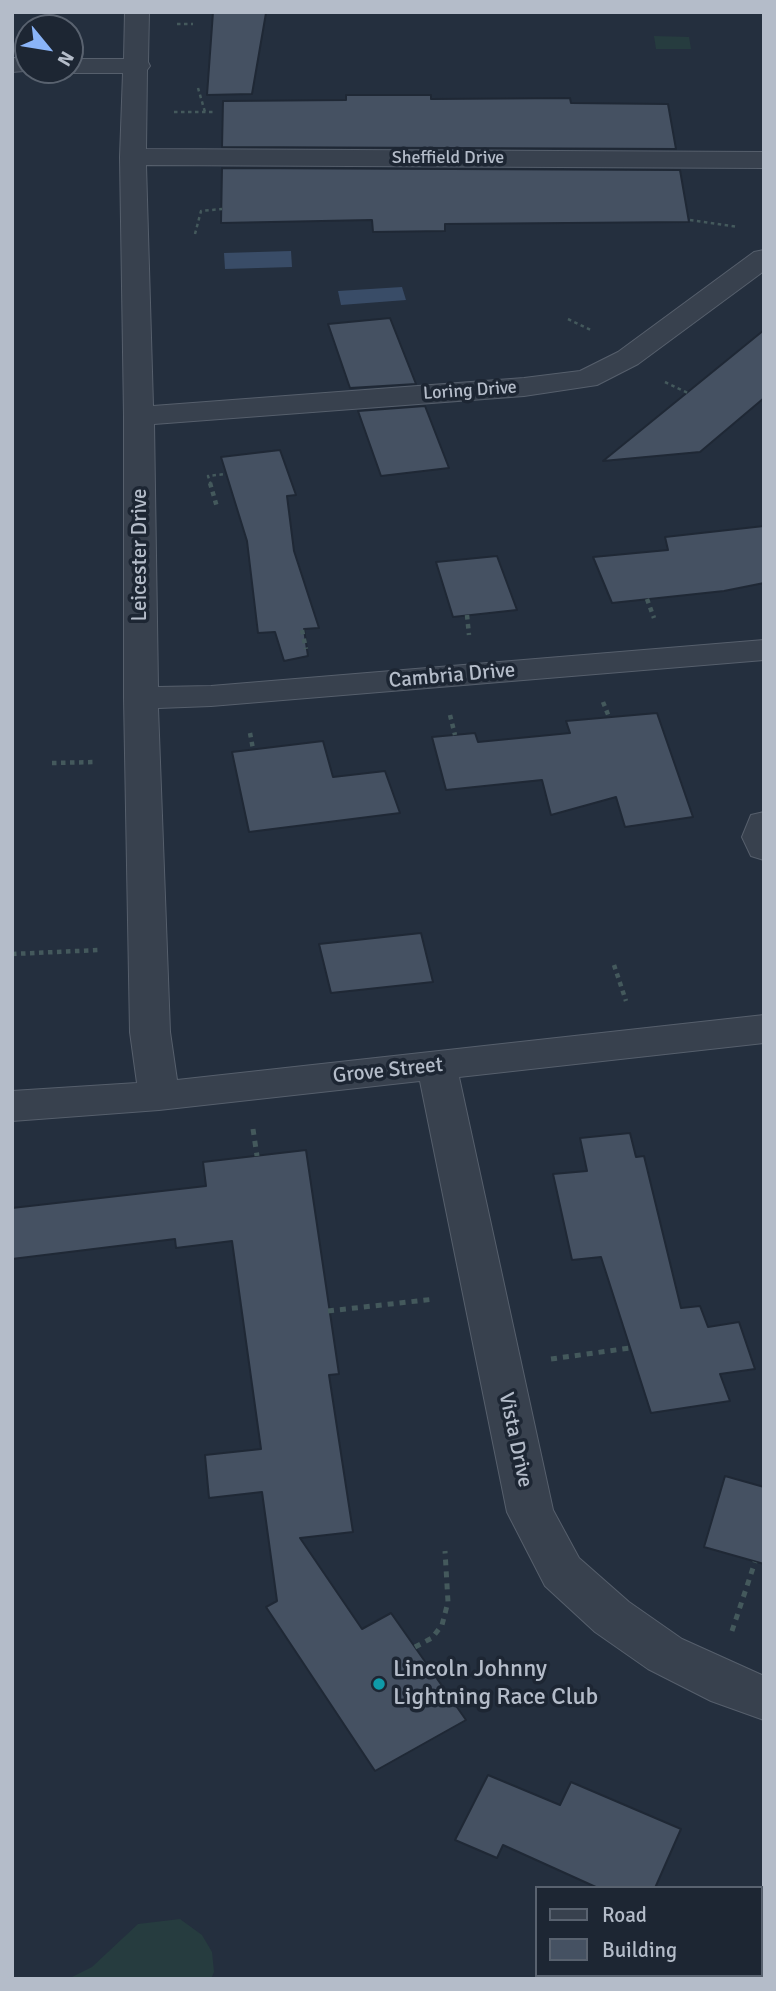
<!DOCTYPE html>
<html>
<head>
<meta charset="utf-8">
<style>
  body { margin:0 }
  #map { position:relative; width:776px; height:1991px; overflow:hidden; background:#242f3e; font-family:Signika,sans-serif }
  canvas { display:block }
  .frame { position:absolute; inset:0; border:14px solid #b4bcc9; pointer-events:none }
  .legend { position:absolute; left:535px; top:1886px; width:228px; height:91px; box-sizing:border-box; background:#1d2633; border:2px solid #59626f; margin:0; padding:9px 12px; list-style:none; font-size:21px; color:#b4bcc9 }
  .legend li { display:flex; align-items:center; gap:14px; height:35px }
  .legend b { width:35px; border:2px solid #59626f }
  .north { position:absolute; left:14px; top:14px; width:70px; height:70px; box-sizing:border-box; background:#1d2633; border:2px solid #59626f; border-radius:50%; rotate:120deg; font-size:19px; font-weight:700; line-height:28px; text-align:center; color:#b4bcc9 }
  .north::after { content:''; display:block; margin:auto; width:24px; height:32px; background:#8ab4f8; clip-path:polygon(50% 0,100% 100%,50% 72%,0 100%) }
</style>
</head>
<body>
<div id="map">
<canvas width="776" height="1991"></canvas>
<div class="frame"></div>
<ul class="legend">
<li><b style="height:9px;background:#38414e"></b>Road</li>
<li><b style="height:19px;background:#455162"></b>Building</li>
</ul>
<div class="north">N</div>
</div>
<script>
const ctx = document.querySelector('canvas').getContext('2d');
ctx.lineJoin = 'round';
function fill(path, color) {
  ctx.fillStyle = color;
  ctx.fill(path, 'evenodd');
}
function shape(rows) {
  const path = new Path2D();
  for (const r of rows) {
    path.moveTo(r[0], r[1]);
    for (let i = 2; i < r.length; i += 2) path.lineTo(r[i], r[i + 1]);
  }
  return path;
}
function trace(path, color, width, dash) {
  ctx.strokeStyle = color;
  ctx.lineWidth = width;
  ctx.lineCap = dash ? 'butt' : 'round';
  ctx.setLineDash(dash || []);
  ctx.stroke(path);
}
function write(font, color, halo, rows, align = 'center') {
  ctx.font = font + ' Signika,sans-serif';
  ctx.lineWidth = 7;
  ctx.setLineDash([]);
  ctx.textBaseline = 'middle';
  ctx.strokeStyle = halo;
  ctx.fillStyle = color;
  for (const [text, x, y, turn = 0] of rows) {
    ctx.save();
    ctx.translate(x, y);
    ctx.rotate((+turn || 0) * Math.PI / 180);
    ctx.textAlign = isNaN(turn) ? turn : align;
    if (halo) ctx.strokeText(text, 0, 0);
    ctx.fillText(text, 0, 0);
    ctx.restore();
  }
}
const green = shape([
  [654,36,689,37,691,49,656,49],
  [180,1919,202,1935,212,1952,214,1972,211,1979,68,1979,92,1967,138,1924]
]);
const water = shape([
  [291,251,292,267,225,269,224,253],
  [402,287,406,300,341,305,338,291]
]);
const building = shape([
  [213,12,266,13,252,94,207,95,213,12],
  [346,95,431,95,431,99,570,98,571,103,668,104,676,149,222,147,223,101,346,100,346,95],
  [222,168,680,170,689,222,445,224,445,231,373,232,372,220,221,223,222,168],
  [390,318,416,384,350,388,328,324,390,318],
  [764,330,764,398,700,452,603,461,764,330],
  [425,406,449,468,381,476,358,411,425,406],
  [280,450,296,495,287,496,294,551,319,628,304,629,308,656,284,661,275,632,258,633,247,541,221,457,280,450],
  [764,526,764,583,724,591,612,603,593,557,668,550,665,537,764,526],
  [497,556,517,610,453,617,436,562,497,556],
  [657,713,693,817,625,827,616,797,551,815,542,780,446,790,432,737,475,733,478,742,570,733,566,721,657,713],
  [323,741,333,777,385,771,400,813,249,832,232,752,323,741],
  [421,933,433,982,331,993,319,944,421,933],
  [630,1133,636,1157,644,1156,681,1308,700,1306,708,1327,739,1322,755,1369,720,1374,730,1401,651,1413,601,1257,572,1260,553,1174,587,1171,580,1138,630,1133],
  [306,1150,339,1374,329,1375,353,1532,300,1538,362,1629,391,1613,466,1720,375,1771,266,1607,277,1601,262,1492,209,1498,205,1455,261,1449,232,1241,176,1248,175,1239,12,1259,12,1208,206,1186,203,1162,306,1150],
  [725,1476,764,1487,764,1564,704,1547,725,1476],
  [488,1775,560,1805,571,1782,681,1829,655,1888,598,1888,503,1845,497,1858,455,1840,488,1775]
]);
const pathFar2 = shape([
  [177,24,193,24],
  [198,88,205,112],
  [174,112,216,112],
  [690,220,738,227],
  [195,234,201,211,222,209],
  [568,319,593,331],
  [665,382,688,393],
  [211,485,208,476,226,474]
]);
const pathFar1 = shape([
  [210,483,217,507],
  [647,599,654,618],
  [467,615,469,635],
  [302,630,306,649],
  [603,702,609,717],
  [450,715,455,735],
  [250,733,253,749],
  [52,763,96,762],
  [12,954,99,950],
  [614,965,626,1001]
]);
const path = shape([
  [253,1129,257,1156],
  [328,1311,435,1299],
  [551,1359,630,1348],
  [732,1631,755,1562],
  [415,1647,432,1638,442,1625,448,1602,445,1551]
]);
const street = shape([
  [125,12,149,12,148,62,150,66,147,70,146,149,764,152,764,168,146,165,153,406,524,378,580,371,618,352,754,252,764,250,764,271,638,364,597,385,524,396,154,424,158,687,211,686,764,640,764,660,211,706,158,708,170,1032,177,1080,764,1015,764,1043,459,1077,553,1510,579,1558,629,1602,682,1639,764,1676,764,1720,711,1701,648,1669,595,1632,545,1586,507,1512,420,1081,159,1110,12,1121,12,1091,137,1083,130,1032,124,698,124,416,120,157,123,73,70,73,61,70,70,70,70,59,124,59,125,12],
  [12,58,28,58,28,70,36,70,12,72,12,58],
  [764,812,764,860,751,856,742,837,751,815,764,812]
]);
const markers = [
  [379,1684,7,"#0f9aa8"]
];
const farStreetnames = [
  ["Sheffield Drive",448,158],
  ["Loring Drive",470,391,-4]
];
const streetNames = [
  ["Leicester Drive",140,555,-90],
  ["Cambria Drive",452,676,-5],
  ["Grove Street",388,1071,-6],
  ["Vista Drive",515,1440,78]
];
const nearPoinames = [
  ["Lincoln Johnny",393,1670],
  ["Lightning Race Club",393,1698]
];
fill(green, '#263c3f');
fill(water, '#394c67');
fill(building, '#455162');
trace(building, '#1f2835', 2);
trace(street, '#565f6c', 2);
trace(pathFar2, '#44595c', 2.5, [3.5, 3.5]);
trace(pathFar1, '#44595c', 4.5, [4.5, 4.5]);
trace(path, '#44595c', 5, [6, 6]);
fill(street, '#38414e');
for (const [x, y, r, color] of markers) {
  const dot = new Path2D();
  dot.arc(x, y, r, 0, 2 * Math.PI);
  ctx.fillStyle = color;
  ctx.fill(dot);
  trace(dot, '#1d2633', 2.5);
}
write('18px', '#b4bcc9', '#1d2633', farStreetnames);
write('21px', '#b4bcc9', '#1d2633', streetNames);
write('24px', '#b4bcc9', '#1d2633', nearPoinames, 'left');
</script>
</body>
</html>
